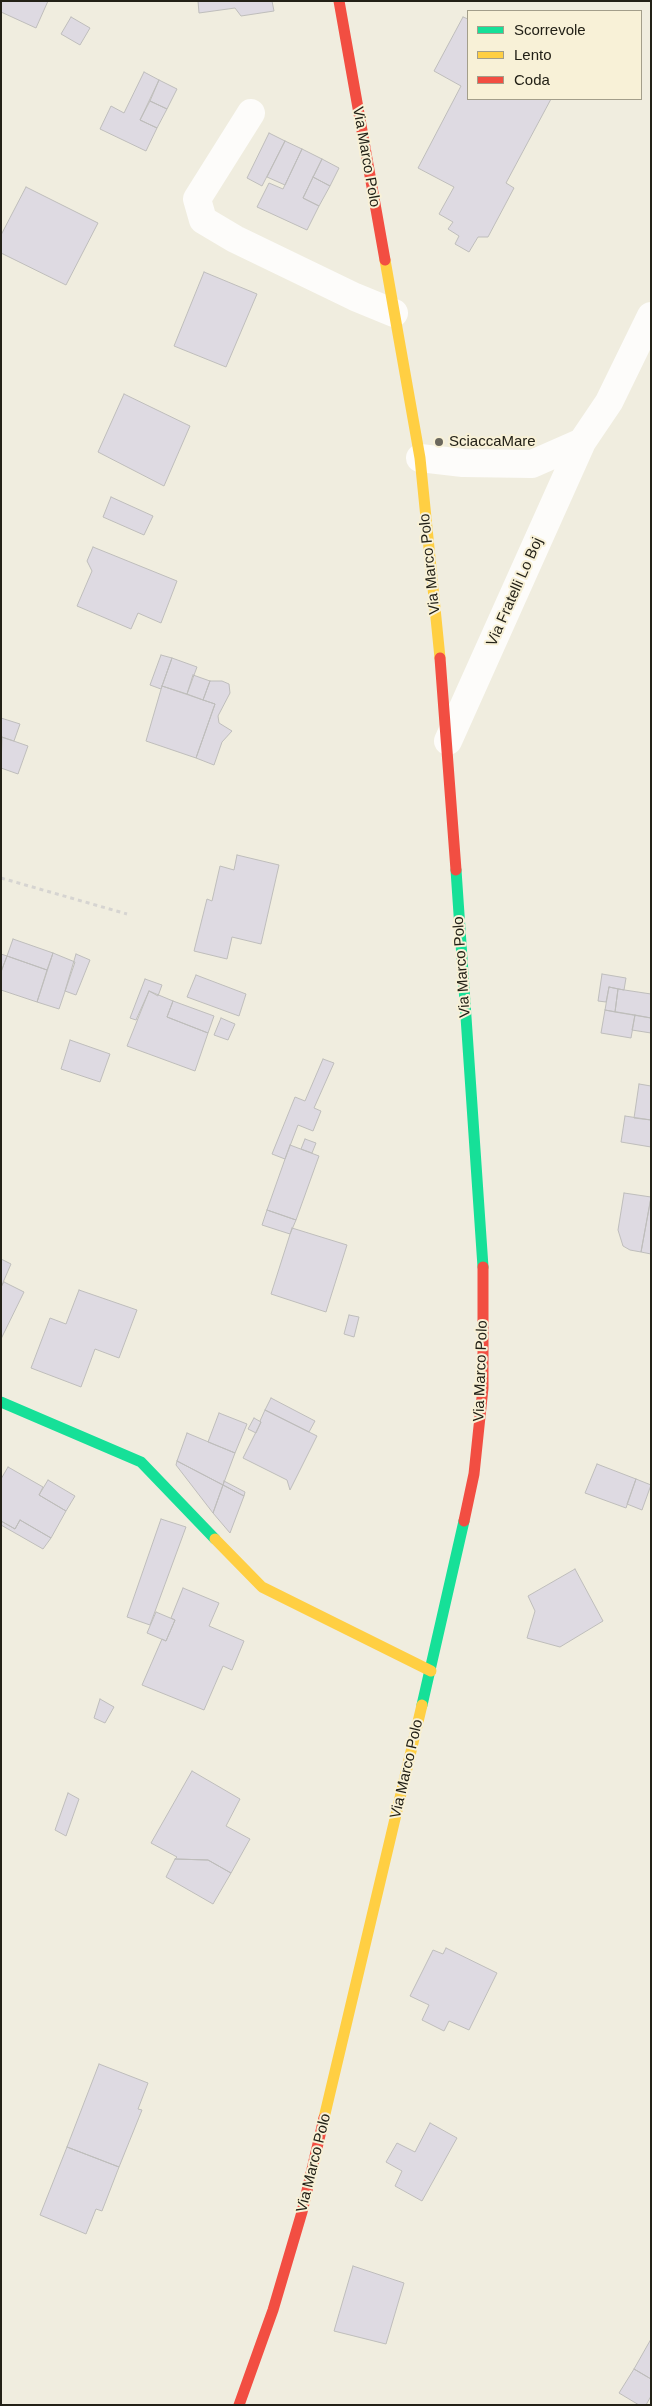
<!DOCTYPE html>
<html>
<head>
<meta charset="utf-8">
<style>
  body { margin:0 }
  #map { position:relative; width:652px; height:2406px; overflow:hidden; background:#f0eddf; font-family:Arial,sans-serif }
  canvas { display:block }
  .frame { position:absolute; inset:0; border:2px solid #232117; pointer-events:none }
  .legend { position:absolute; left:467px; top:10px; width:175px; height:90px; box-sizing:border-box; background:#f8f1d7; border:1px solid #a39e8a; margin:0; padding:6px 9px; list-style:none; font-size:15px; color:#232117 }
  .legend li { display:flex; align-items:center; gap:10px; height:25px }
  .legend b { width:25px; border:1px solid #a39e8a }
</style>
</head>
<body>
<div id="map">
<canvas width="652" height="2406"></canvas>
<div class="frame"></div>
<ul class="legend">
<li><b style="height:6px;background:#16e098"></b>Scorrevole</li>
<li><b style="height:6px;background:#ffcf43"></b>Lento</li>
<li><b style="height:6px;background:#f24e42"></b>Coda</li>
</ul>
</div>
<script>
const ctx = document.querySelector('canvas').getContext('2d');
ctx.lineJoin = 'round';
function fill(path, color) {
  ctx.fillStyle = color;
  ctx.fill(path, 'evenodd');
}
function shape(rows) {
  const path = new Path2D();
  for (const r of rows) {
    path.moveTo(r[0], r[1]);
    for (let i = 2; i < r.length; i += 2) path.lineTo(r[i], r[i + 1]);
  }
  return path;
}
function trace(path, color, width, dash) {
  ctx.strokeStyle = color;
  ctx.lineWidth = width;
  ctx.lineCap = dash ? 'butt' : 'round';
  ctx.setLineDash(dash || []);
  ctx.stroke(path);
}
function write(font, color, halo, rows, align = 'center') {
  ctx.font = font + ' Arial,sans-serif';
  ctx.lineWidth = 4;
  ctx.setLineDash([]);
  ctx.textBaseline = 'middle';
  ctx.strokeStyle = halo;
  ctx.fillStyle = color;
  for (const [text, x, y, turn = 0] of rows) {
    ctx.save();
    ctx.translate(x, y);
    ctx.rotate((+turn || 0) * Math.PI / 180);
    ctx.textAlign = isNaN(turn) ? turn : align;
    if (halo) ctx.strokeText(text, 0, 0);
    ctx.fillText(text, 0, 0);
    ctx.restore();
  }
}
const building = shape([
  [1,1,48,1,36,28,1,12,1,1],
  [198,1,272,1,274,11,241,16,235,8,199,13,198,1],
  [71,17,90,28,80,45,61,34,71,17],
  [463,17,468,19,468,99,551,99,506,183,514,188,488,237,478,237,469,252,455,244,459,236,448,229,453,222,439,214,454,187,418,168,461,86,434,71,463,17],
  [144,72,159,80,140,120,157,128,146,151,100,129,111,106,124,113,144,72],
  [159,80,177,89,167,109,150,101,159,80],
  [150,101,167,109,157,128,140,120,150,101],
  [269,133,285,141,262,186,247,178,269,133],
  [285,141,302,149,285,185,267,177,285,141],
  [302,149,322,159,303,198,319,206,307,230,257,207,269,183,283,189,302,149],
  [322,159,339,168,330,186,313,177,322,159],
  [313,177,330,186,319,206,303,198,313,177],
  [26,187,98,223,66,285,1,253,1,235,26,187],
  [204,272,257,294,226,367,174,346,204,272],
  [124,394,190,426,164,486,98,452,124,394],
  [111,497,153,516,144,535,103,517,111,497],
  [93,547,177,581,161,623,138,613,131,629,77,606,92,571,87,561,93,547],
  [161,655,172,658,161,689,150,685,161,655],
  [172,658,197,667,187,694,162,686,172,658],
  [193,675,210,681,203,700,187,694,193,675],
  [210,681,222,681,229,684,230,693,218,716,219,723,232,731,222,742,214,765,196,758,215,704,203,700,210,681],
  [162,686,215,704,196,758,146,741,162,686],
  [1,718,20,724,14,741,1,737,1,718],
  [2,737,28,746,18,774,1,768,2,737],
  [237,855,279,865,261,944,232,937,227,959,194,951,207,899,212,901,220,866,234,870,237,855],
  [13,939,53,953,47,970,7,956,13,939],
  [53,953,75,962,59,1009,37,1002,53,953],
  [1,954,7,956,1,972,1,954],
  [76,954,90,960,76,995,65,991,76,954],
  [7,956,47,970,37,1002,1,990,1,972,7,956],
  [602,974,626,978,624,990,609,987,606,1002,598,1001,602,974],
  [196,975,246,994,239,1016,187,997,196,975],
  [145,979,162,985,158,996,149,991,136,1020,130,1018,145,979],
  [609,987,618,989,615,1012,605,1010,609,987],
  [618,989,651,994,651,1018,615,1012,618,989],
  [149,991,173,1001,167,1017,208,1033,195,1071,127,1046,149,991],
  [173,1001,214,1016,208,1033,167,1017,173,1001],
  [605,1010,635,1015,631,1038,601,1033,605,1010],
  [635,1015,651,1018,651,1033,632,1030,635,1015],
  [221,1018,235,1024,228,1040,214,1035,221,1018],
  [70,1040,110,1054,100,1082,61,1069,70,1040],
  [323,1059,334,1063,314,1108,321,1111,313,1131,298,1125,285,1159,272,1154,295,1097,305,1101,323,1059],
  [639,1084,651,1086,651,1120,634,1118,639,1084],
  [625,1116,651,1120,651,1147,621,1142,625,1116],
  [305,1139,316,1143,312,1153,301,1149,305,1139],
  [290,1145,319,1156,296,1220,267,1210,290,1145],
  [624,1193,651,1197,641,1252,630,1250,623,1246,618,1230,624,1193],
  [651,1198,651,1254,641,1252,651,1198],
  [267,1210,296,1220,290,1234,262,1225,267,1210],
  [292,1228,347,1245,326,1312,271,1294,292,1228],
  [1,1259,11,1264,1,1287,1,1259],
  [4,1282,24,1292,1,1339,1,1287,4,1282],
  [79,1290,137,1310,119,1358,95,1349,81,1387,31,1368,50,1318,66,1324,79,1290],
  [349,1315,359,1317,354,1337,344,1334,349,1315],
  [271,1398,315,1421,309,1432,265,1410,271,1398],
  [265,1410,317,1436,290,1490,287,1480,243,1458,261,1422,260,1421,265,1410],
  [219,1413,247,1424,235,1453,208,1442,219,1413],
  [254,1418,261,1422,256,1433,248,1429,254,1418],
  [187,1433,235,1453,223,1485,177,1461,187,1433],
  [177,1461,223,1485,213,1513,176,1465,177,1461],
  [597,1464,636,1479,626,1508,585,1493,597,1464],
  [8,1467,43,1487,39,1495,66,1511,51,1538,20,1520,15,1529,1,1521,1,1479,8,1467],
  [636,1479,651,1485,642,1510,627,1504,636,1479],
  [48,1480,75,1496,66,1511,39,1495,48,1480],
  [224,1481,245,1492,244,1496,223,1485,224,1481],
  [223,1485,244,1496,230,1533,213,1513,223,1485],
  [161,1519,186,1527,150,1625,127,1617,161,1519],
  [20,1520,51,1538,43,1549,1,1525,1,1521,15,1529,20,1520],
  [575,1569,603,1621,560,1647,527,1638,535,1611,528,1596,575,1569],
  [183,1588,219,1603,209,1626,244,1641,232,1670,223,1666,204,1710,142,1685,162,1639,166,1641,175,1620,171,1618,183,1588],
  [156,1612,175,1620,166,1641,147,1633,156,1612],
  [100,1699,114,1707,105,1723,94,1718,100,1699],
  [192,1771,240,1799,226,1826,250,1839,231,1873,208,1860,175,1859,177,1857,151,1843,192,1771],
  [68,1793,79,1799,66,1836,55,1830,68,1793],
  [175,1859,208,1860,231,1873,213,1904,166,1877,175,1859],
  [446,1948,497,1973,469,2030,449,2021,444,2031,422,2020,429,2005,410,1996,433,1950,443,1954,446,1948],
  [99,2064,148,2083,138,2109,142,2110,119,2167,67,2147,99,2064],
  [430,2123,457,2138,422,2201,395,2186,402,2171,386,2162,397,2143,415,2152,430,2123],
  [67,2147,119,2167,102,2211,96,2209,86,2234,40,2215,67,2147],
  [353,2266,404,2283,386,2344,334,2331,353,2266],
  [651,2339,651,2379,634,2369,651,2339],
  [634,2369,651,2379,651,2396,646,2405,639,2405,619,2393,634,2369]
]);
const path = shape([
  [1,878,127,914]
]);
const street = shape([
  [251,113,197,199,203,220,235,239,355,297,394,313],
  [420,458,463,463,532,464,582,442,609,402,651,316],
  [448,741,582,442]
]);
const fast = shape([
  [456,870,483,1267],
  [1,1402,141,1462,215,1539],
  [422,1705,464,1521]
]);
const slow = shape([
  [385,260,420,458,440,658],
  [215,1539,262,1587,431,1671],
  [324,2118,422,1705]
]);
const jam = shape([
  [339,1,385,260],
  [440,658,456,870],
  [464,1521,474,1474,483,1388,483,1267],
  [239,2405,273,2310,302,2212,324,2118]
]);
const markers = [
  [439,442,5,"#6b685d"]
];
const streetNames = [
  ["Via Marco Polo",366,157,80],
  ["Via Marco Polo",430,564,-96],
  ["Via Fratelli Lo Boj",515,592,-66],
  ["Via Marco Polo",462,967,-94],
  ["Via Marco Polo",481,1371,-88],
  ["Via Marco Polo",407,1769,-77],
  ["Via Marco Polo",314,2163,-76]
];
const poiNames = [
  ["SciaccaMare",449,442]
];
fill(building, '#dedae2');
trace(building, '#bebdbb', 1);
trace(path, '#d6d4d1', 3, [4, 4]);
trace(street, '#fdfcfa', 28);
trace(fast, '#16e098', 11);
trace(slow, '#ffcf43', 11);
trace(jam, '#f24e42', 11);
for (const [x, y, r, color] of markers) {
  const dot = new Path2D();
  dot.arc(x, y, r, 0, 2 * Math.PI);
  ctx.fillStyle = color;
  ctx.fill(dot);
  trace(dot, '#f8f1d7', 2);
}
write('15px', '#232117', '#f8f1d7', streetNames);
write('15px', '#232117', '#f8f1d7', poiNames, 'left');
</script>
</body>
</html>
